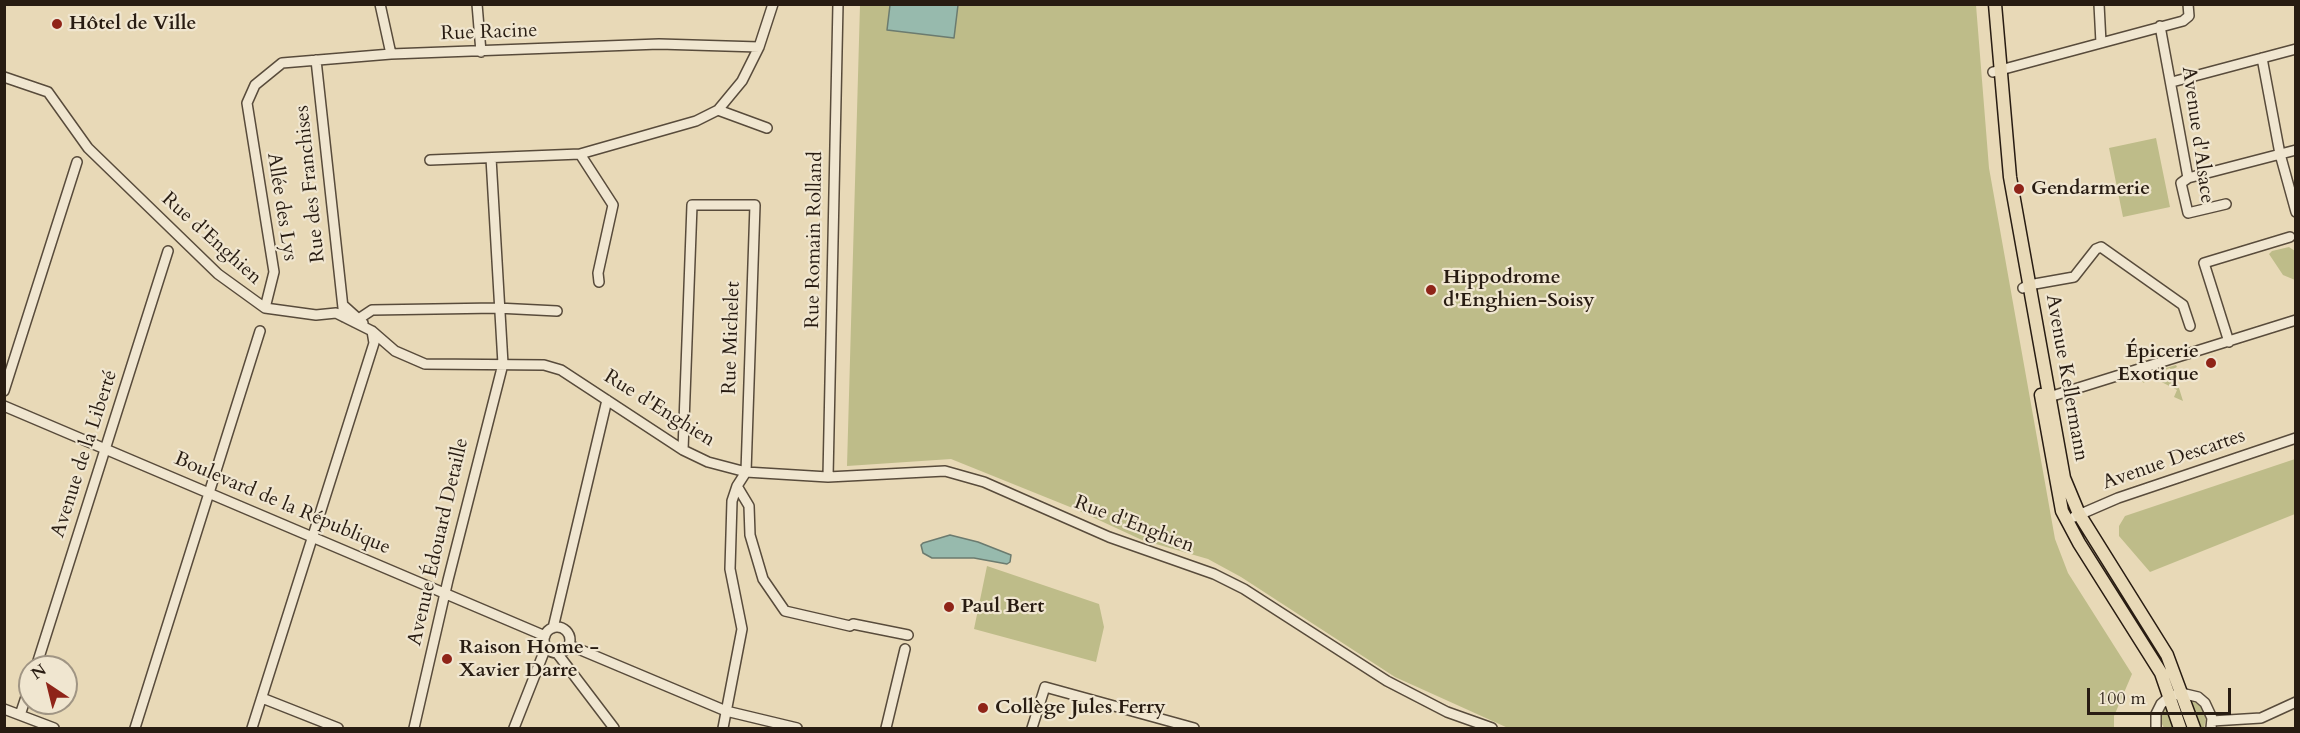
<!DOCTYPE html>
<html>
<head>
<meta charset="utf-8">
<style>
  body { margin:0 }
  #map { position:relative; width:2300px; height:733px; overflow:hidden; background:#e8d9b7; font-family:Cardo,serif }
  canvas { display:block }
  .frame { position:absolute; inset:0; border:6px solid #281c12; pointer-events:none }
  .north { position:absolute; left:18px; top:655px; width:60px; height:60px; box-sizing:border-box; background:#f0e6d0; border:2px solid #a09584; border-radius:50%; rotate:325deg; font-size:16px; font-weight:700; line-height:24px; text-align:center; color:#281c12 }
  .north::after { content:''; display:block; margin:auto; width:21px; height:27px; background:#8f2418; clip-path:polygon(50% 0,100% 100%,50% 72%,0 100%) }
  .scale { position:absolute; left:2087px; top:688px; width:144px; height:27px; box-sizing:border-box; border:3px solid #281c12; border-top:0; padding-left:8px; font-size:18px; line-height:21px; white-space:nowrap; color:#281c12; -webkit-text-stroke:4px #f0e6d0; paint-order:stroke }
</style>
</head>
<body>
<div id="map">
<canvas width="2300" height="733"></canvas>
<div class="frame"></div>
<div class="north">N</div>
<div class="scale">100 m</div>
</div>
<script>
const ctx = document.querySelector('canvas').getContext('2d');
ctx.lineJoin = 'round';
function fill(path, color) {
  ctx.fillStyle = color;
  ctx.fill(path, 'evenodd');
}
function shape(rows) {
  const path = new Path2D();
  for (const r of rows) {
    if (r.length === 3) {
      path.moveTo(r[0] + r[2], r[1]);
      path.arc(r[0], r[1], r[2], 0, 2 * Math.PI);
      continue;
    }
    path.moveTo(r[0], r[1]);
    for (let i = 2; i < r.length; i += 2) path.lineTo(r[i], r[i + 1]);
  }
  return path;
}
function trace(path, color, width, dash) {
  ctx.strokeStyle = color;
  ctx.lineWidth = width;
  ctx.lineCap = dash ? 'butt' : 'round';
  ctx.setLineDash(dash || []);
  ctx.stroke(path);
}
function write(font, color, halo, rows, align = 'center') {
  ctx.font = font + ' Cardo,serif';
  ctx.lineWidth = 4.5;
  ctx.setLineDash([]);
  ctx.textBaseline = 'middle';
  ctx.strokeStyle = halo;
  ctx.fillStyle = color;
  for (const [text, x, y, turn = 0] of rows) {
    ctx.save();
    ctx.translate(x, y);
    ctx.rotate((+turn || 0) * Math.PI / 180);
    ctx.textAlign = isNaN(turn) ? turn : align;
    if (halo) ctx.strokeText(text, 0, 0);
    ctx.fillText(text, 0, 0);
    ctx.restore();
  }
}
const green = shape([
  [860,5,1976,5,1989,168,2055,539,2068,573,2132,674,2114,716,2114,728,1508,728,1395,677,1241,577,1208,559,1142,540,1075,509,951,459,847,466],
  [2156,138,2170,207,2123,217,2109,148],
  [2289,247,2295,251,2295,280,2283,275,2269,254,2272,251],
  [2176,365,2177,367,2171,370,2170,368,2158,372,2159,376,2174,372,2183,401,2174,397,2177,390,2148,375,2144,383,2140,380,2146,374],
  [2295,459,2295,514,2150,572,2119,536,2119,526,2125,516],
  [987,566,1099,604,1104,627,1096,662,974,629],
  [2188,698,2203,708,2206,717,2204,728,2199,728],
  [2167,705,2175,728,2164,728,2162,724,2162,715]
]);
const water = shape([
  [890,5,958,5,954,38,887,30,890,5],
  [950,535,978,542,1011,555,1010,562,1007,564,974,558,932,558,923,553,921,545,923,543,950,535]
]);
const minor = shape([
  [380,4,391,54],
  [477,4,481,52],
  [2099,4,2101,43],
  [2160,26,2188,178,2181,183,2188,213,2226,204],
  [2262,58,2280,154,2296,212],
  [316,60,344,317],
  [1993,72,2183,21,2189,16,2188,4],
  [4,77,48,92,88,148,218,274,265,308,316,315,336,313,372,331,395,351,425,364,544,365,561,370,683,450,708,462,746,472,828,477,945,471,984,482,1109,537,1214,574,1244,589,1387,681,1447,712,1492,728],
  [2172,82,2296,49],
  [718,110,767,128],
  [580,154,613,205,598,273,599,282],
  [430,160,580,154,696,121,718,110,742,81,759,47,773,4],
  [2188,178,2296,150],
  [2023,288,2029,285,2074,277,2096,249,2101,247,2183,305,2190,326],
  [343,305,363,323],
  [265,308,274,272,247,103,255,85,282,63,391,54,659,44,759,47],
  [354,322,372,310,497,308,557,311],
  [2229,342,2204,263,2290,237],
  [4,391,77,162],
  [2046,398,2296,320],
  [4,406,545,636],
  [683,450,692,205,755,205,746,472],
  [828,477,838,4],
  [737,486,749,506,750,535,763,579,785,611,850,626,853,624,908,635],
  [2074,517,2118,498,2296,438],
  [557,640,13],
  [553,628,607,400],
  [569,645,726,711,797,728],
  [557,653,614,728],
  [36,667,168,251],
  [262,698,338,728],
  [4,709,54,728],
  [20,715,30,685],
  [2212,721,2261,718,2296,702],
  [135,728,260,331],
  [252,728,374,343,372,331],
  [414,728,448,580,503,364,491,158],
  [514,728,546,647],
  [723,728,742,629,730,569,732,501,737,486,746,472],
  [886,728,905,649],
  [1032,728,1045,687,1194,728],
  [2156,728,2156,714,2161,704,2169,697,2181,693,2198,697,2205,703,2212,718,2211,728]
]);
const major = shape([
  [1995,4,2010,177,2064,478,2079,514,2167,655,2194,728],
  [2041,395,2062,511,2079,543,2161,673,2180,728]
]);
const markers = [
  [57,24,6,"#8f2418"],
  [2019,189,6,"#8f2418"],
  [1431,290,6,"#8f2418"],
  [2211,363,6,"#8f2418"],
  [949,607,6,"#8f2418"],
  [447,659,6,"#8f2418"],
  [983,708,6,"#8f2418"]
];
const poiNames = [
  ["Hôtel de Ville",69,24],
  ["Gendarmerie",2031,189],
  ["Hippodrome",1443,278],
  ["d'Enghien-Soisy",1443,301],
  ["Épicerie",2199,352,"right"],
  ["Exotique",2199,375,"right"],
  ["Paul Bert",961,607],
  ["Raison Home -",459,648],
  ["Xavier Darre",459,671],
  ["Collège Jules Ferry",995,708]
];
const streetNames = [
  ["Rue Racine",489,33,-2],
  ["Avenue d'Alsace",2197,135,82],
  ["Rue des Franchises",311,184,-96],
  ["Allée des Lys",281,207,81],
  ["Rue d'Enghien",211,239,42],
  ["Rue Romain Rolland",815,240,-89],
  ["Rue Michelet",732,338,-88],
  ["Avenue Kellermann",2066,378,80],
  ["Rue d'Enghien",659,409,32],
  ["Avenue de la Liberté",85,454,-72],
  ["Avenue Descartes",2174,460,-19],
  ["Boulevard de la République",282,504,23],
  ["Rue d'Enghien",1134,525,21],
  ["Avenue Édouard Detaille",439,542,-77]
];
fill(green, '#bebc89');
fill(water, '#97baad');
trace(water, '#6b7b6f', 1.5);
trace(minor, '#584b3b', 12);
trace(major, '#281c12', 15);
trace(minor, '#f0e6d0', 9);
trace(major, '#e8d9b7', 12);
for (const [x, y, r, color] of markers) {
  const dot = new Path2D();
  dot.arc(x, y, r, 0, 2 * Math.PI);
  ctx.fillStyle = color;
  ctx.fill(dot);
  trace(dot, '#f0e6d0', 2);
}
write('bold 20px', '#281c12', '#f0e6d0', poiNames, 'left');
write('20px', '#281c12', '#f0e6d0', streetNames);
</script>
</body>
</html>
